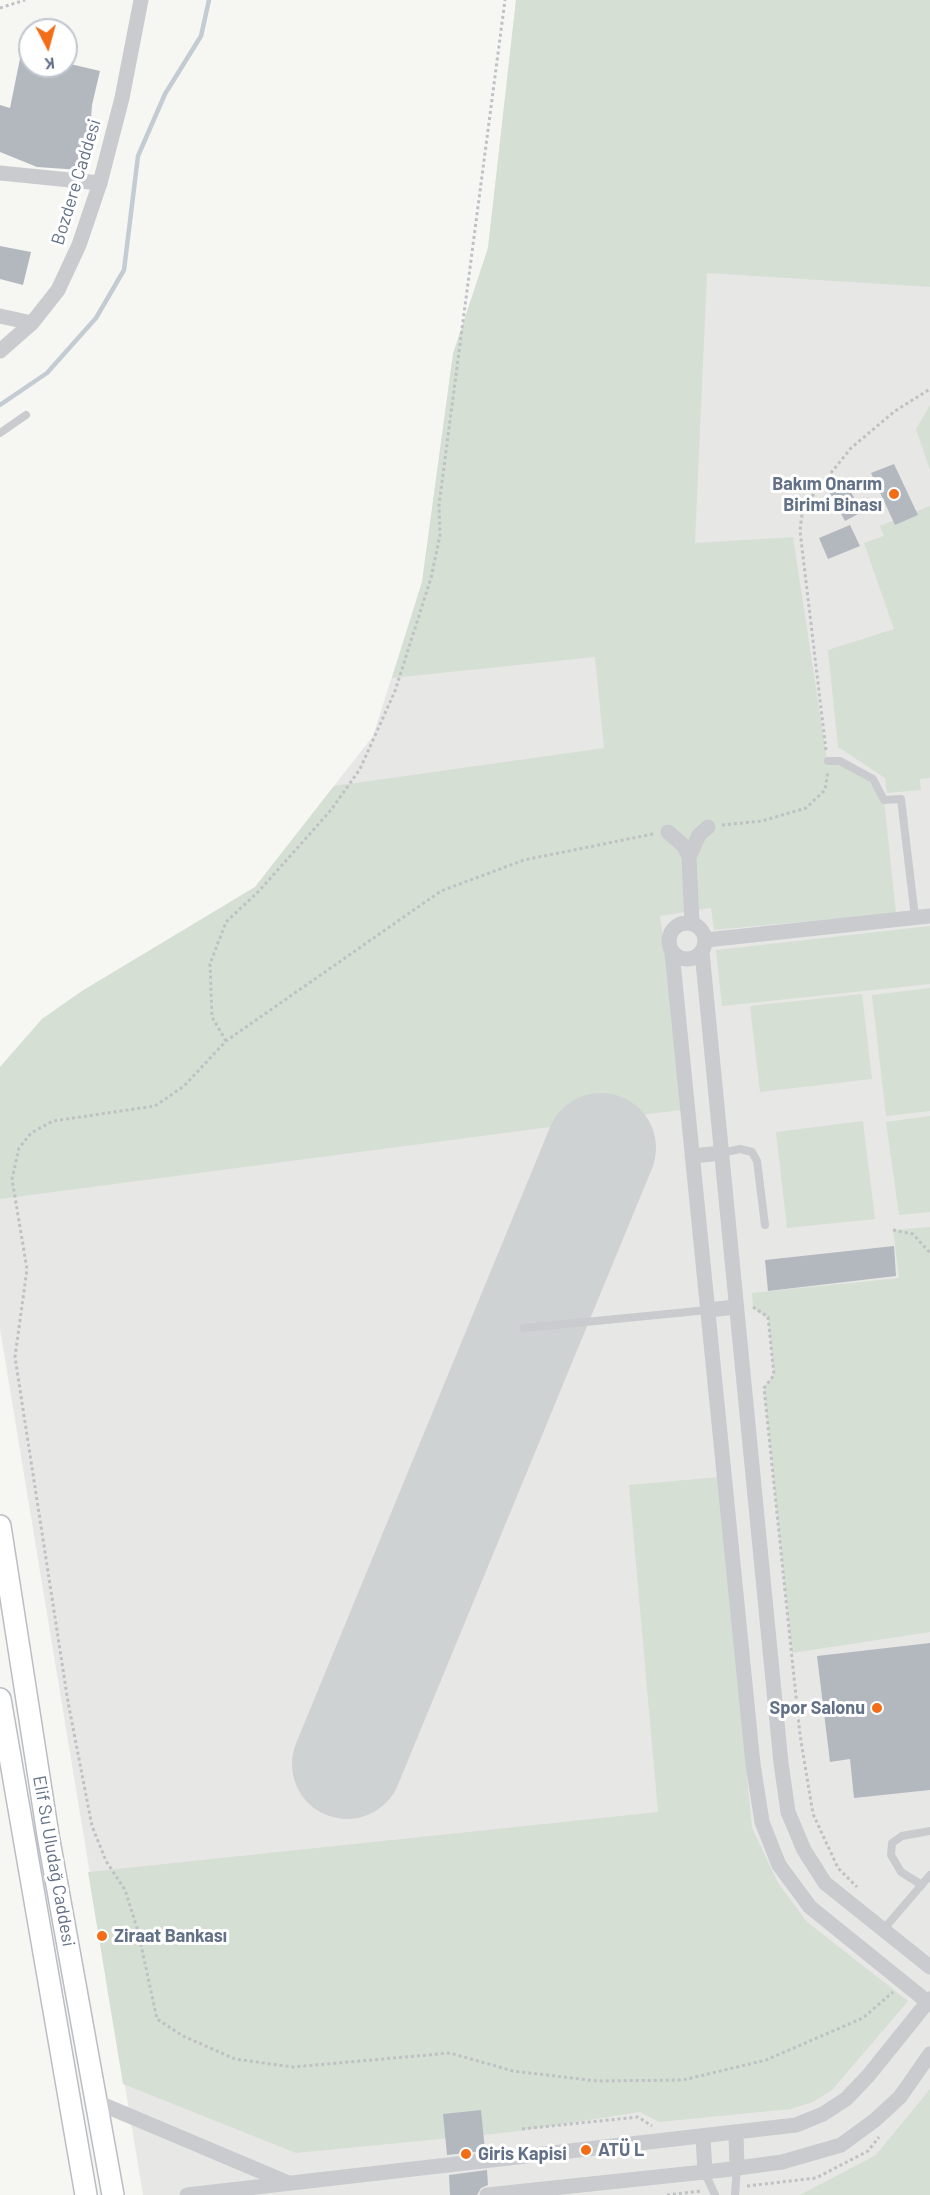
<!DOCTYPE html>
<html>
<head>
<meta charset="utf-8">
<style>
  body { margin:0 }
  #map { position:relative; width:930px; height:2195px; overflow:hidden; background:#f6f7f3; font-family:Barlow,sans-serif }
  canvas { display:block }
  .north { position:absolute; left:18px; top:18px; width:60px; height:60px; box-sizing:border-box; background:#fff; border:2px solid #c1c6cf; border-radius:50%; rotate:174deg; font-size:16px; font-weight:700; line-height:24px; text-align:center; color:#637187 }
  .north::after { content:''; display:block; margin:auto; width:21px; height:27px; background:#f36d17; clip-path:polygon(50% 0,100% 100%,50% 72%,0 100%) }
</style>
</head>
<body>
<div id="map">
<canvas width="930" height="2195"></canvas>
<div class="north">K</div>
</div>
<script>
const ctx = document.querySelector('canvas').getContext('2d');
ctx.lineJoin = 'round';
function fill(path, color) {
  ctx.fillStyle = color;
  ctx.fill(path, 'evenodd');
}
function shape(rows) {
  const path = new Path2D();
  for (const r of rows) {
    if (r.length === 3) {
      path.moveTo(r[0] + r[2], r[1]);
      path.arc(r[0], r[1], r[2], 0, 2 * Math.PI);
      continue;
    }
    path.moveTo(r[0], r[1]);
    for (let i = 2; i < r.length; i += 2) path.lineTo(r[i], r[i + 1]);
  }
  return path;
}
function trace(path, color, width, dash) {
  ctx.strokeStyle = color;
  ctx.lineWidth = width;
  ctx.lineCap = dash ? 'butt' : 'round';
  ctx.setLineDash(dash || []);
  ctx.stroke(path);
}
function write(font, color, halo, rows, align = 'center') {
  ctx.font = font + ' Barlow,sans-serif';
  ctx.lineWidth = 6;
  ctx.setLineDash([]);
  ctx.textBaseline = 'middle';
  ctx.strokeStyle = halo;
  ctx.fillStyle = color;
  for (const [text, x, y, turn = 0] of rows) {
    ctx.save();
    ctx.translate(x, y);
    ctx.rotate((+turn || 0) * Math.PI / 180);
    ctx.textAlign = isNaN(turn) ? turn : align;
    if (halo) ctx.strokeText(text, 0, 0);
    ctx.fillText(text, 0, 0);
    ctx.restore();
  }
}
const built = shape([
  [516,0,930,0,930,2195,143,2195,0,1329,0,1067,42,1019,82,991,255,887,373,736,422,582,453,354,488,248]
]);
const green = shape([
  [516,0,930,0,930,287,707,273,695,543,793,537,827,760,842,765,866,778,884,800,896,913,714,930,711,908,660,916,688,1109,0,1199,0,1067,42,1019,82,991,255,887,334,786,604,748,595,657,392,678,422,582,453,354,488,248],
  [930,405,930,470,916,429],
  [930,506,930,778,920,779,921,790,887,793,885,778,838,747,828,650,894,629,864,543,884,536,880,526],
  [930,926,930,984,722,1006,716,950],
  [930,988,930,1111,886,1116,872,995],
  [862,994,872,1079,760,1092,750,1006],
  [930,1116,930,1212,899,1215,886,1122],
  [863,1121,875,1219,787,1228,776,1132],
  [930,1227,930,1632,792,1653,764,1388,774,1374,768,1318,753,1308,752,1293,899,1278,893,1230],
  [719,1477,752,1828,778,1883,807,1922,908,2001,832,2090,813,2102,791,2109,659,2122,640,2112,512,2132,296,2153,123,2084,88,1872,658,1812,629,1485],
  [930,2089,930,2195,800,2195,876,2155]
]);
const stream = shape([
  [0,405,47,373,96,318,124,270,138,156,165,94,201,36,209,0]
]);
const runway = shape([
  [347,1764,601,1148]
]);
const building = shape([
  [24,39,30,39,30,66,66,66,66,63,100,71,92,105,88,161,81,161,81,170,37,167,0,152,0,105,10,108],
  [0,246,31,252,23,285,0,279],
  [894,464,918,515,895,525,871,473],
  [847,485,862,512,845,521,830,493],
  [850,525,860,546,828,559,819,538],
  [894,1246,896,1276,768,1291,765,1260],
  [930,1643,930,1790,854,1798,850,1759,830,1762,817,1656],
  [481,2110,485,2151,447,2155,443,2114],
  [487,2170,488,2185,481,2188,477,2195,450,2195,449,2175]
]);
const path = shape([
  [0,8,25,0],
  [826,750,800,531,802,514,810,499,851,448,895,411,930,389],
  [722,825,762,821,806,808,825,790,828,771],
  [653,834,524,860,441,891,226,1041,184,1086,155,1106,53,1121,31,1133,19,1148,12,1179,27,1269,15,1357,68,1702,92,1826,106,1861,125,1890,138,1931,157,2019,183,2036,235,2059,293,2067,450,2053,513,2071,597,2081,683,2080,766,2060,863,2018,893,1992],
  [226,1041,212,1017,210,964,226,922,259,891,331,810,360,769,395,691,431,578,440,535,439,505,505,0],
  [893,1230,913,1234,930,1253],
  [753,1307,768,1317,774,1375,764,1388,800,1735,813,1814,838,1868,857,1887],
  [522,2129,638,2117,652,2126],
  [747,2186,816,2178,868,2151,879,2137],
  [667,2195,701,2191]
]);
const service = shape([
  [0,433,26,415],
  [828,761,840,761,873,779,884,800,901,799,915,917],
  [721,1153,740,1149,752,1152,757,1161,765,1225],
  [524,1328,708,1310],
  [922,1885,901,1872,891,1855,892,1843,902,1836,930,1831],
  [883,1930,930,1875],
  [705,2173,715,2195],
  [735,2195,737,2168]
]);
const minor = shape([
  [0,173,100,183],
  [0,316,32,323],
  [0,351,32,323,58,290,79,245,100,183,122,98,141,0],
  [668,832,684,846,689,857,692,923],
  [689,857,699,835,708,827],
  [687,941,18],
  [706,940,930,916],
  [672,952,753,1764,762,1822,779,1865,810,1907,930,2004],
  [702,952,781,1763,788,1812,804,1850,825,1883,930,1967],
  [692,1156,721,1153],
  [708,1310,736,1307],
  [99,2103,286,2182],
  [736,2132,737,2168],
  [703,2136,705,2173],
  [187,2195,796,2125,823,2114,846,2099,868,2076,930,1999],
  [487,2195,723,2170,782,2162,841,2145,875,2120,900,2097,930,2054]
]);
const secondary = shape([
  [0,1526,48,1835,113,2195],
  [0,1699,86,2195]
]);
const markers = [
  [894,494,6,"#f36d17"],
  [877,1708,6,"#f36d17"],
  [102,1936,6,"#f36d17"],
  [586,2150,6,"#f36d17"],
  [466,2154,6,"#f36d17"]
];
const streetNames = [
  ["Bozdere Caddesi",76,182,-73],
  ["Elif Su Uludağ Caddesi",54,1861,80]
];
const poiNames = [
  ["Bakım Onarım",882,484,"right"],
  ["Birimi Binası",882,505,"right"],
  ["Spor Salonu",865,1708,"right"],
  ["Ziraat Bankası",114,1936],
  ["ATÜ L",598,2150],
  ["Giris Kapisi",478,2154]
];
fill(built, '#e7e7e6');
fill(green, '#d6dfd4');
trace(stream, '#c4ccd3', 4.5);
trace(runway, '#cfd2d3', 110);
fill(building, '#b3b8bf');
trace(secondary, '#babec4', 24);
trace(path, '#bfc1c4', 3, [3, 3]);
trace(service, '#c9cbcf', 8);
trace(minor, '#c9cbcf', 15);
trace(secondary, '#fff', 21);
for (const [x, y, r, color] of markers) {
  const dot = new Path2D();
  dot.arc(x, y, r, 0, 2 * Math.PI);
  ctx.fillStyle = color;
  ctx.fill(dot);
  trace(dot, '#fff', 2);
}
write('18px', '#637187', '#fff', streetNames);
write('bold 18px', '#637187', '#fff', poiNames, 'left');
</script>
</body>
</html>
